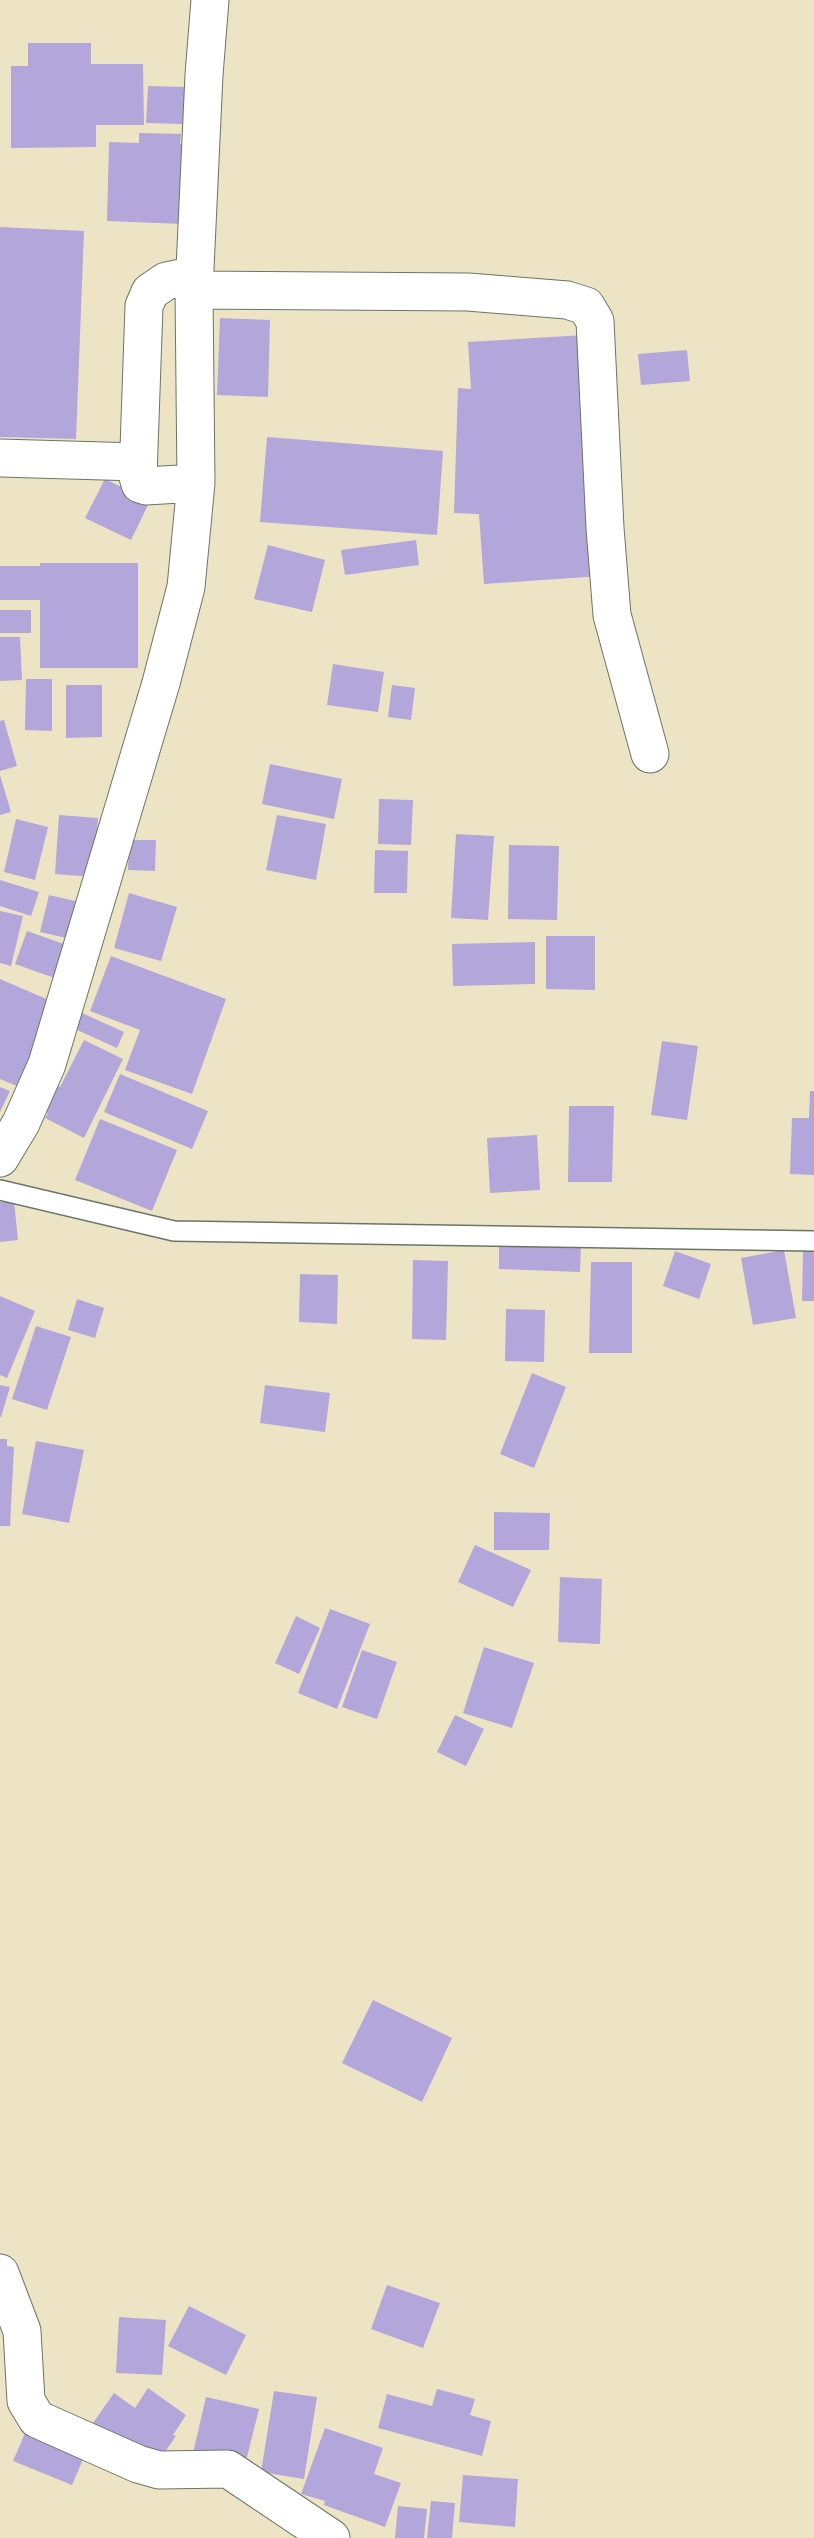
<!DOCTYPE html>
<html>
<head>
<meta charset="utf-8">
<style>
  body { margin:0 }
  canvas { display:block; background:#ede4c5 }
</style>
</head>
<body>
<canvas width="814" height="2538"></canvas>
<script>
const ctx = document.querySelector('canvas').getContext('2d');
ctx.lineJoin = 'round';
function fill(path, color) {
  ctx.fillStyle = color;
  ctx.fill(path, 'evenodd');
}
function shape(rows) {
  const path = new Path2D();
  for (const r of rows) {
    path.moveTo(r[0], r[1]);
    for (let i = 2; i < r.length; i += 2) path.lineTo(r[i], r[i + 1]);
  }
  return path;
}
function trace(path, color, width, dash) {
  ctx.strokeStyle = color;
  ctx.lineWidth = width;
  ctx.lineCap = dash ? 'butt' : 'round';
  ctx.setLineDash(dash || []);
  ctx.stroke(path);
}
const building = shape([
  [28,43,91,43,91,64,143,64,144,125,96,125,96,147,11,148,11,66,28,66],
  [148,86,185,87,184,124,146,123],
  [139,133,181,134,180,144,185,144,183,224,107,221,109,142,139,143],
  [0,227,84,231,76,439,0,437],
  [220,318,270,320,268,397,217,395],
  [585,335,601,576,484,584,479,514,454,513,458,388,471,389,468,342],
  [687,350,690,381,641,385,638,354],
  [267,437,443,451,437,535,260,522],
  [105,479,150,501,131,540,85,518],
  [416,540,419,565,345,575,341,550],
  [268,545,325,560,312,612,254,599],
  [40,563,138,563,138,668,40,668,40,600,0,600,0,566,40,566],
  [0,610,31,610,31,633,0,633],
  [0,637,20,637,22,680,0,681],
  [333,664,384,672,378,712,327,705],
  [26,679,52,679,52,731,25,730],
  [66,685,102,685,102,737,66,738],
  [392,685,415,688,411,720,388,717],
  [4,720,17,766,0,771,0,721],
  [270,764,342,779,334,819,262,804],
  [0,775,11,812,0,815],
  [379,799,413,800,411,845,378,844],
  [59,815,98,818,94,877,55,874],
  [277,815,326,824,316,880,266,870],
  [16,819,48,827,35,880,4,872],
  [456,834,494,836,488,920,451,918],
  [129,840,156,840,155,871,128,870],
  [509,845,559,846,557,920,508,919],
  [375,850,408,851,407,893,374,893],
  [0,880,39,892,31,916,0,906],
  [129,893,177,907,161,961,114,948],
  [49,895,84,903,75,940,40,932],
  [0,911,23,916,11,966,0,963],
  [27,931,78,949,66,982,15,964],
  [546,936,595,936,595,990,546,989],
  [535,942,535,984,453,986,452,944],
  [111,956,226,999,192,1094,125,1070,140,1030,90,1011],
  [0,979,58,1004,22,1088,0,1079],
  [82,1013,124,1032,117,1048,75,1029],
  [84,1040,123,1059,84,1138,45,1118,48,1113,42,1110,54,1084,60,1087],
  [662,1041,698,1046,687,1120,651,1115],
  [120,1074,208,1111,192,1149,104,1112],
  [0,1087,10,1091,0,1112],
  [810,1091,814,1091,814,1175,790,1174,792,1118,809,1118],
  [569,1106,614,1106,612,1182,568,1182],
  [100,1119,177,1150,152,1211,75,1180],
  [537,1135,540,1190,490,1193,487,1138],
  [14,1201,18,1240,0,1242,0,1202],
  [499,1241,581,1244,580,1272,499,1269],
  [803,1248,814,1248,814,1301,802,1301],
  [784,1250,796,1318,753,1325,741,1258],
  [675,1251,711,1264,699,1299,663,1286],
  [413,1260,448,1261,446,1340,412,1339],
  [591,1262,632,1262,632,1353,589,1353],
  [300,1274,338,1275,337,1324,299,1322],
  [0,1296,35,1311,7,1378,0,1375],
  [77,1299,104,1308,95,1338,68,1330],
  [506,1309,545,1310,544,1362,505,1361],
  [36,1326,71,1337,47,1410,12,1399],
  [532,1373,566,1387,534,1468,500,1454],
  [0,1385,10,1387,1,1417,0,1417],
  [265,1385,330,1393,325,1432,260,1423],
  [0,1439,7,1439,7,1446,14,1447,10,1526,0,1526],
  [36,1441,84,1450,69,1523,22,1514],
  [494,1512,550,1513,549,1550,494,1550],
  [475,1545,531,1570,513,1607,458,1582],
  [560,1577,602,1579,600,1644,558,1642],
  [330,1609,370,1624,337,1709,298,1693],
  [296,1616,320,1628,299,1674,275,1663],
  [484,1647,534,1663,512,1728,463,1713],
  [362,1650,397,1662,377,1719,342,1707],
  [455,1715,484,1729,466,1766,437,1752],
  [373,2000,452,2038,422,2102,342,2063],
  [387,2285,440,2303,423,2348,371,2329],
  [189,2306,246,2335,226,2375,168,2346],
  [119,2317,166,2320,162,2375,116,2373],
  [148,2388,186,2415,173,2435,176,2436,156,2465,93,2423,114,2393,135,2408],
  [437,2389,475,2399,470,2415,491,2421,482,2456,378,2428,387,2394,432,2406],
  [274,2391,317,2397,304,2479,261,2472],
  [206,2397,259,2409,245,2465,193,2453],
  [28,2426,87,2450,72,2485,13,2461],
  [325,2428,383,2448,374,2474,401,2483,385,2527,324,2505,325,2501,301,2494],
  [463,2475,518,2479,515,2527,459,2522],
  [431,2501,455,2503,452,2538,427,2538],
  [398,2506,427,2509,424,2538,395,2538]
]);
const service = shape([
  [0,1190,174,1231,814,1241]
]);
const minor = shape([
  [195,275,166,281,150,292,144,306,138,477,140,484,146,486,196,483],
  [194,290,468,292,567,300,586,306,595,321,605,528,612,615,650,754],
  [0,458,138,462],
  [0,1158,21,1123,47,1064,161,683,186,587,196,483,194,290,204,75,210,0],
  [0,2273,22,2331,26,2401,37,2419,138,2464,159,2470,228,2469,331,2538]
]);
fill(building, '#b3a6da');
trace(service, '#677767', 22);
trace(minor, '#677767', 39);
trace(service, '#fff', 19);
trace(minor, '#fff', 37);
</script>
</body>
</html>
